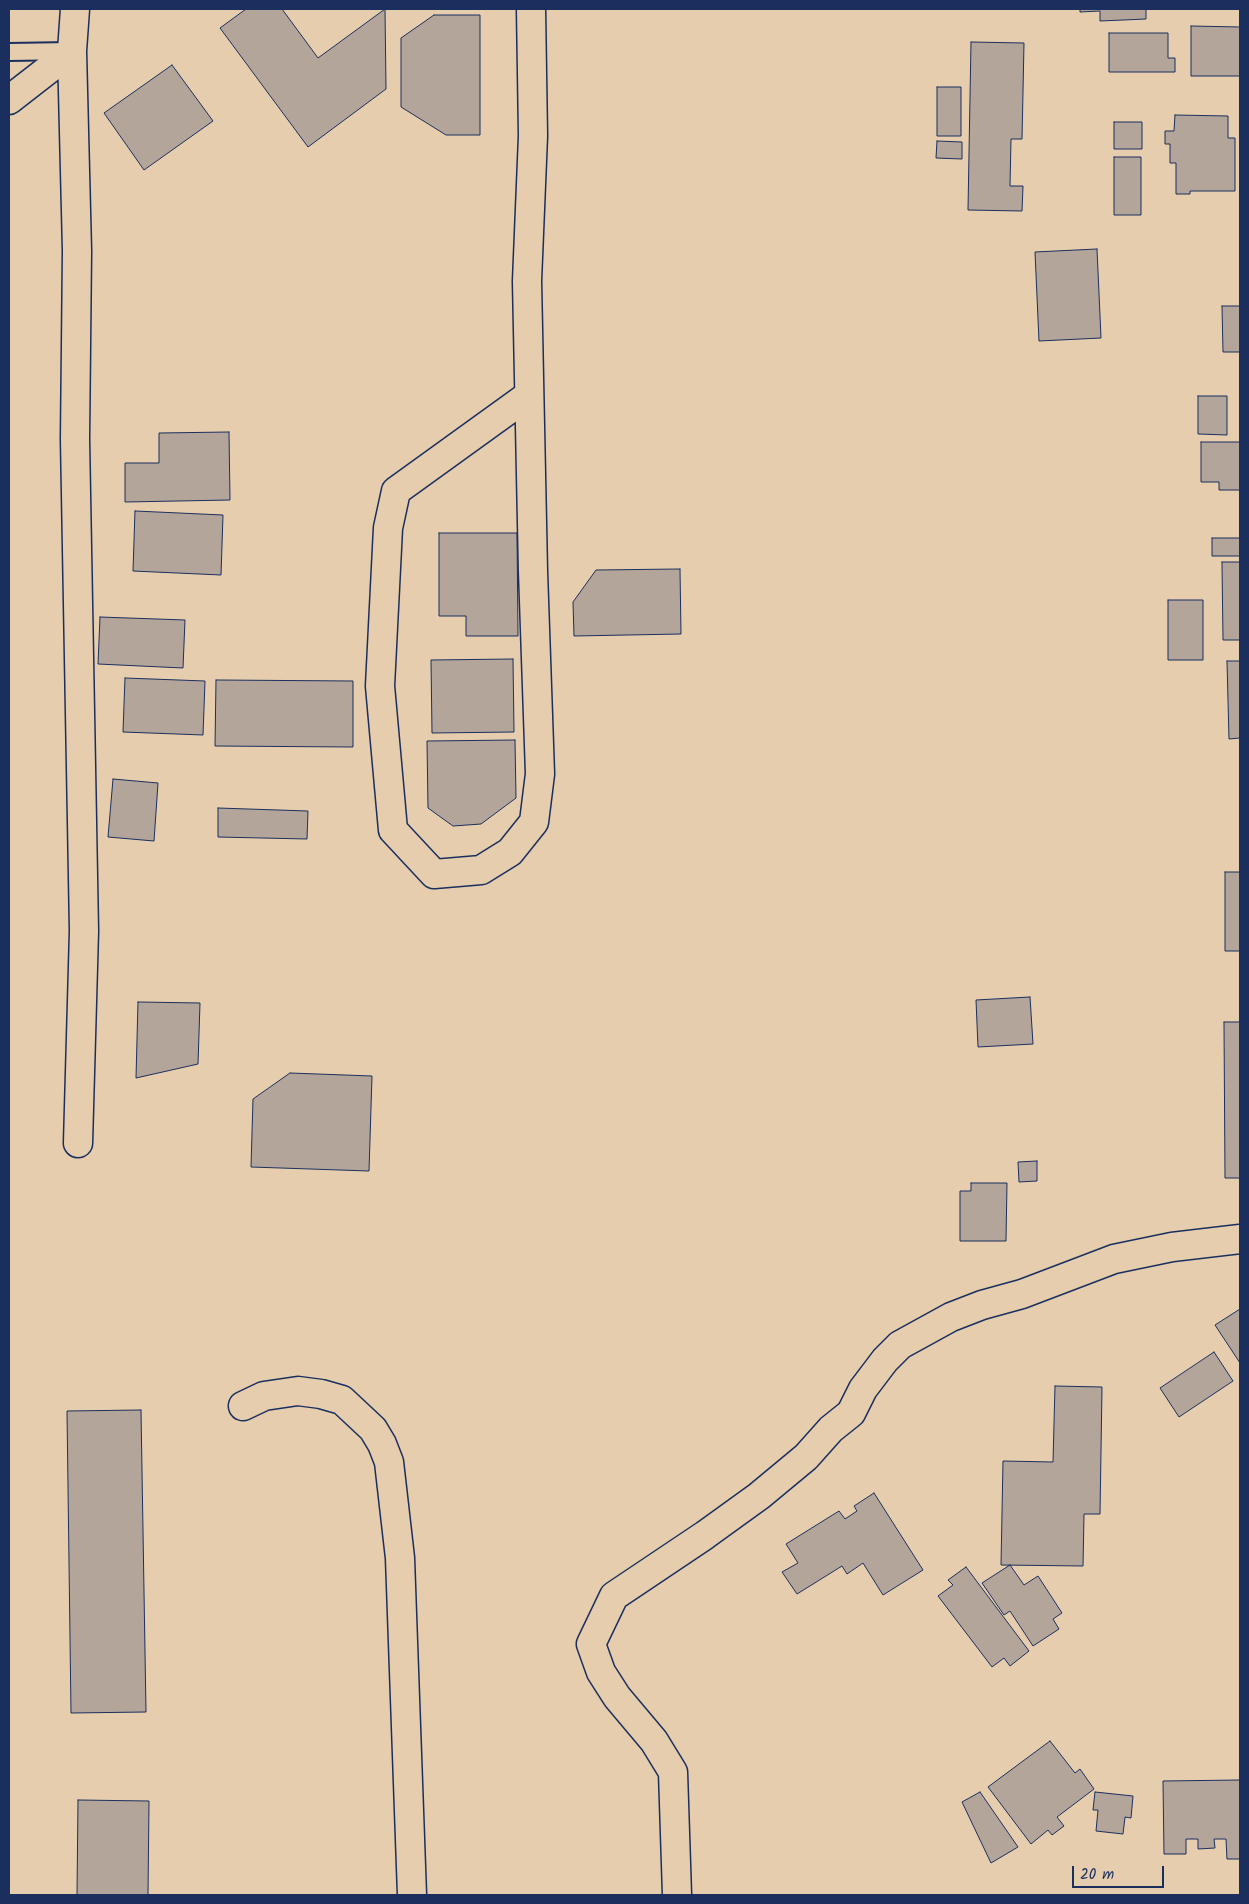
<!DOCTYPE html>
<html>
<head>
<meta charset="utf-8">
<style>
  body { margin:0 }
  #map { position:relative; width:1249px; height:1904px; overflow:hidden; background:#e5cdae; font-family:Kalam,sans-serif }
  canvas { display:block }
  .frame { position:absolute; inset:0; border:10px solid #1b2f5e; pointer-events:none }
  .scale { position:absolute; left:1072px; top:1866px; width:92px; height:22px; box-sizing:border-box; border:2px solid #1b2f5e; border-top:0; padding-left:6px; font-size:15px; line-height:18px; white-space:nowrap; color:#1b2f5e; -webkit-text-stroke:4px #e5cdae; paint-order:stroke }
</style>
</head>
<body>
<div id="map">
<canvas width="1249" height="1904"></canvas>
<div class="frame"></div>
<div class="scale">20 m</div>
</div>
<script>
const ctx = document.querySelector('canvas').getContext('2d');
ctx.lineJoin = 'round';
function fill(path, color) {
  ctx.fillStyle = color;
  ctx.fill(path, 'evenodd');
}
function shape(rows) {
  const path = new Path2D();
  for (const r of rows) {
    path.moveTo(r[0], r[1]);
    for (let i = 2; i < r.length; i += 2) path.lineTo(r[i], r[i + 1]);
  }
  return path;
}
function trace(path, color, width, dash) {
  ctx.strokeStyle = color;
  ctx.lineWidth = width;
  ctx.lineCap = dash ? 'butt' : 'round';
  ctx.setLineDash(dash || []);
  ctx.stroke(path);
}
const building = shape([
  [246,9,282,9,318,58,385,9,386,89,308,147,220,28,246,9],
  [1080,9,1146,9,1146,19,1100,21,1100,11,1080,12,1080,9],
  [434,15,480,15,480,135,446,135,401,107,401,38,434,15],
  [1191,26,1240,27,1240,76,1191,76,1191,26],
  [1109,33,1168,33,1168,58,1175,58,1175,72,1109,72,1109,33],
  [971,42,1024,43,1022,139,1011,139,1010,186,1023,186,1022,211,968,210,971,42],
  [172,65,213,121,144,170,104,113,172,65],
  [937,87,961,87,961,136,937,136,937,87],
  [1175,115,1228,116,1228,138,1235,138,1235,191,1190,191,1190,194,1176,194,1176,163,1170,163,1170,144,1165,144,1165,131,1174,131,1175,115],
  [1114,122,1142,122,1142,149,1114,149,1114,122],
  [937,141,962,142,962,159,936,158,937,141],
  [1114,157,1141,157,1141,215,1114,215,1114,157],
  [1097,249,1101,338,1039,341,1035,252,1097,249],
  [1222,306,1240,306,1240,352,1223,352,1222,306],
  [1198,396,1227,396,1227,435,1198,434,1198,396],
  [229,432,230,500,125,502,125,463,159,463,159,433,229,432],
  [1201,442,1240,442,1240,490,1219,490,1219,482,1201,482,1201,442],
  [135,511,223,515,221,575,133,571,135,511],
  [439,533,517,533,518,636,466,636,466,616,439,616,439,533],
  [1212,538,1240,538,1240,556,1212,556,1212,538],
  [1222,562,1240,562,1240,640,1223,640,1222,562],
  [680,569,681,634,574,636,573,602,596,570,680,569],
  [1168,600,1203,600,1203,660,1168,660,1168,600],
  [100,617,185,620,183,668,98,664,100,617],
  [513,659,514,732,432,733,431,660,513,659],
  [1227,661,1240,661,1240,738,1229,739,1227,661],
  [125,678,205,681,203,735,123,732,125,678],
  [216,680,353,681,353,747,215,746,216,680],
  [515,740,516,798,481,824,453,826,428,808,427,741,515,740],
  [113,779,158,783,154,841,108,837,113,779],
  [218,808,308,811,307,839,218,837,218,808],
  [1225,872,1240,872,1240,951,1225,951,1225,872],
  [1030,997,1033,1044,978,1047,976,1000,1030,997],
  [138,1002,200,1003,198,1064,136,1078,138,1002],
  [1224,1022,1240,1022,1240,1178,1225,1178,1224,1022],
  [290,1073,372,1076,369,1171,251,1167,253,1099,290,1073],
  [1037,1161,1037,1181,1019,1182,1018,1162,1037,1161],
  [971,1183,1007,1183,1006,1241,960,1241,960,1191,971,1191,971,1183],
  [1240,1309,1240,1363,1215,1325,1240,1309],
  [1214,1352,1233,1381,1179,1417,1160,1388,1214,1352],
  [1055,1386,1102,1387,1100,1514,1084,1514,1083,1566,1001,1565,1003,1461,1053,1462,1055,1386],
  [141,1410,146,1712,71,1713,67,1411,141,1410],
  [874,1493,923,1570,883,1595,863,1563,847,1574,842,1566,797,1594,782,1572,798,1563,786,1544,839,1511,845,1519,857,1511,854,1506,874,1493],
  [1010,1565,1024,1585,1038,1576,1062,1613,1053,1619,1059,1629,1033,1646,1010,1611,1004,1615,982,1583,1010,1565],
  [966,1567,1029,1651,1010,1666,1004,1658,992,1667,938,1596,953,1585,948,1580,966,1567],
  [1050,1741,1075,1773,1080,1769,1094,1789,1057,1817,1064,1826,1052,1835,1048,1830,1031,1844,988,1787,1050,1741],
  [1240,1780,1240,1859,1227,1859,1226,1839,1214,1839,1215,1848,1198,1849,1198,1839,1186,1839,1186,1854,1164,1854,1163,1781,1240,1780],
  [980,1792,1018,1847,991,1863,962,1802,980,1792],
  [1095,1792,1133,1796,1131,1818,1125,1817,1123,1834,1096,1831,1098,1810,1093,1810,1095,1792],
  [78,1800,149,1801,148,1895,77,1895,78,1800]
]);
const lane = shape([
  [9,52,71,51]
]);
const street = shape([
  [75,9,72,51,77,251,75,439,84,931,78,1143],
  [9,100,72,51],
  [529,395,396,491,388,528,380,686,393,830,434,874,481,870,510,852,534,822,540,774,533,571,527,281,533,136,531,9],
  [243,1406,264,1396,298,1391,321,1394,342,1400,373,1429,382,1444,389,1462,400,1558,412,1895],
  [677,1895,673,1772,654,1741,617,1697,601,1672,591,1644,614,1596,705,1535,759,1496,806,1457,831,1429,851,1413,863,1389,885,1360,900,1345,951,1317,982,1305,1022,1294,1114,1259,1172,1247,1240,1239]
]);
fill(building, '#b3a59a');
trace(building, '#1b2f5e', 1);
trace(lane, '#1b2f5e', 20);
trace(street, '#1b2f5e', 31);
trace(lane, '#e5cdae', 16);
trace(street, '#e5cdae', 28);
</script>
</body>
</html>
